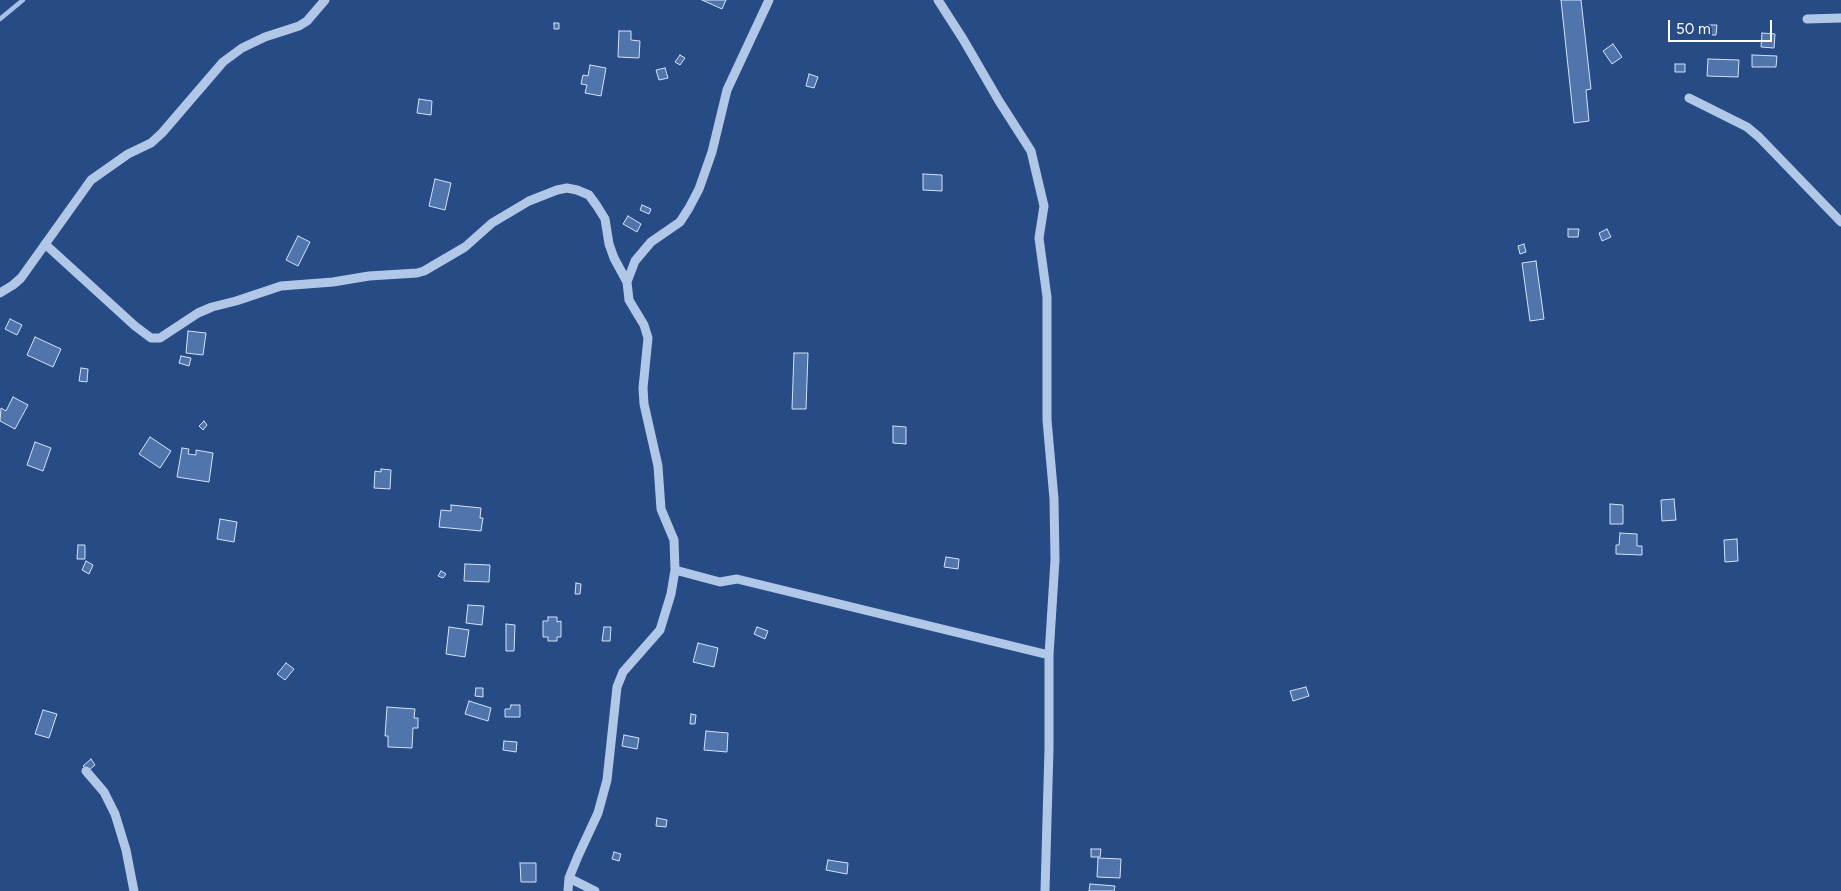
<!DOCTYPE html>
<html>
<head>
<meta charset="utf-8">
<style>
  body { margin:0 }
  #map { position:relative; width:1841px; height:891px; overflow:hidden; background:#274b85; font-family:Figtree,sans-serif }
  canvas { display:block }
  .scale { position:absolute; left:1668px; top:20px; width:104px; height:22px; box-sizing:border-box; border:2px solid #fff; border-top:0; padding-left:6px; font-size:15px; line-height:18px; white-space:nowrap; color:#fff; -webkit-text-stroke:4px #274b85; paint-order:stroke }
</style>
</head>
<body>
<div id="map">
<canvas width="1841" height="891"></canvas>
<div class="scale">50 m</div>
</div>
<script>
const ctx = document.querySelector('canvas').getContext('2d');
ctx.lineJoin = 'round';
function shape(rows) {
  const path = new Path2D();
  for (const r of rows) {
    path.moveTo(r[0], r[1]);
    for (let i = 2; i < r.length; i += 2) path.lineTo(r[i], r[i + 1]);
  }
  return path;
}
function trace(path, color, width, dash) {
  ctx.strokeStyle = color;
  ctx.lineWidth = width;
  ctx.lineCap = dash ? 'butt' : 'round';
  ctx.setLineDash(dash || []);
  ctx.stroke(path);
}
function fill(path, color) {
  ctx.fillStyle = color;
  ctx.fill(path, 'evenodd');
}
const stream = shape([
  [0,19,23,0]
]);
const building = shape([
  [702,0,726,0,722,9,702,0],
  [1561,0,1581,0,1591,89,1586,90,1589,121,1574,123,1561,0],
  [554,23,559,23,559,29,554,29,554,23],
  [1709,25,1717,25,1716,35,1708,35,1709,25],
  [619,31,631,31,631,40,640,41,639,58,618,57,619,31],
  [1762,33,1775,34,1774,48,1761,47,1762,33],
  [1613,44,1622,57,1612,64,1603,51,1613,44],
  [680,55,685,58,680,65,675,62,680,55],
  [1752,55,1777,56,1776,67,1752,67,1752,55],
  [1708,59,1739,60,1738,77,1707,76,1708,59],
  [1675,64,1685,64,1685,72,1675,72,1675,64],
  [590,65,606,68,601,96,585,93,587,85,581,84,583,75,588,76,590,65],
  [665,68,668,78,659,80,656,70,665,68],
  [809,74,818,77,814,88,806,86,809,74],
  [419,99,432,101,431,115,417,113,419,99],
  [923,174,942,175,942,191,923,190,923,174],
  [435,179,451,183,445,210,429,206,435,179],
  [642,205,651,209,649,214,640,210,642,205],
  [628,216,641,224,637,232,623,224,628,216],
  [1568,229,1579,229,1578,237,1568,237,1568,229],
  [1607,229,1611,237,1602,241,1599,233,1607,229],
  [298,236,310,242,298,266,286,260,298,236],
  [1524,244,1526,252,1520,254,1518,246,1524,244],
  [1536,261,1544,319,1530,321,1522,263,1536,261],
  [10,319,22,325,17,335,5,329,10,319],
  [188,331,206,333,203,355,186,353,188,331],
  [35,337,61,349,53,367,27,355,35,337],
  [794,353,808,353,806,409,792,409,794,353],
  [181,356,191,358,189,366,179,363,181,356],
  [81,368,88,369,87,382,79,381,81,368],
  [13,397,28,405,15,429,0,421,1,408,6,411,13,397],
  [204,421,207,425,203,430,199,426,204,421],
  [893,426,906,427,906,444,893,443,893,426],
  [150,437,171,451,160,468,139,454,150,437],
  [35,442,51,448,43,471,27,465,35,442],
  [182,448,189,449,188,454,196,455,196,450,213,453,209,482,177,477,182,448],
  [381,469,391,470,390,489,374,488,375,471,381,472,381,469],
  [1674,499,1676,520,1662,521,1661,500,1674,499],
  [1610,504,1623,505,1623,524,1610,524,1610,504],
  [451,505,481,508,480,518,483,518,481,531,439,527,441,510,451,511,451,505],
  [220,519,237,522,234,542,217,539,220,519],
  [1620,533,1637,534,1637,546,1642,546,1642,555,1616,554,1616,545,1619,545,1620,533],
  [1737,539,1738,561,1725,562,1724,540,1737,539],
  [78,545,85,545,85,559,77,559,78,545],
  [946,557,959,559,958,569,944,567,946,557],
  [86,561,93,565,89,574,82,570,86,561],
  [465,564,490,565,489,582,464,581,465,564],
  [441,571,446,574,443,578,438,576,441,571],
  [576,583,581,584,580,594,575,594,576,583],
  [468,605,484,606,482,625,466,623,468,605],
  [548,617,557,617,557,622,561,621,561,637,557,637,557,641,548,641,548,637,543,637,543,621,548,621,548,617],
  [506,624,515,625,514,651,506,651,506,624],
  [449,627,469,630,465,657,446,654,449,627],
  [604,627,611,627,610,641,602,641,604,627],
  [757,627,768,631,765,639,754,634,757,627],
  [698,643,718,648,714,667,693,662,698,643],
  [286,663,294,669,285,680,277,674,286,663],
  [1306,687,1309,696,1293,701,1290,691,1306,687],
  [476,688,483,688,483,697,475,696,476,688],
  [469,701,491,708,488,721,465,714,469,701],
  [511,705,520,705,520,717,505,717,505,709,510,709,511,705],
  [387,707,415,709,414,718,418,718,418,728,413,728,412,748,388,747,388,736,385,736,387,707],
  [43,710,57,714,49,738,35,734,43,710],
  [691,714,696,715,695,724,690,724,691,714],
  [706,731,728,733,727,752,704,750,706,731],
  [624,735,639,738,637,749,622,746,624,735],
  [504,741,517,742,516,752,503,750,504,741],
  [91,759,95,765,88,771,83,766,91,759],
  [657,818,667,820,666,827,656,826,657,818],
  [1091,849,1101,849,1100,857,1091,857,1091,849],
  [614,852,621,854,619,861,612,859,614,852],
  [1098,858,1121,859,1120,878,1097,877,1098,858],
  [828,860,848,863,847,874,826,870,828,860],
  [520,863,536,863,536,882,521,882,520,863],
  [1090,884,1115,886,1114,891,1089,891,1090,884]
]);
const minor = shape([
  [938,0,963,39,999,101,1031,151,1044,206,1039,238,1047,297,1047,420,1054,499,1055,560,1049,655,1049,749,1045,891],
  [1807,19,1841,18],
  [1689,98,1747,127,1759,137,1841,222],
  [45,244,135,326,151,338,160,338,198,313,212,307,236,301,281,286,333,282,369,276,417,273,424,271,465,247,492,223,529,201,557,190,567,188,577,190,589,195,597,206,605,219,609,244,614,258,627,282],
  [0,293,13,285,21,278,91,180,128,154,151,143,162,133,223,62,242,48,265,37,299,26,307,21,325,0],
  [675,570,720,582,737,579,1049,655],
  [86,771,104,792,115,814,126,850,134,891],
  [569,878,595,891],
  [568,891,569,878,578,856,598,813,607,780,617,687,623,672,660,630,671,594,675,570,674,540,661,509,658,466,644,404,643,388,648,338,644,325,629,300,627,282,635,261,651,242,680,222,689,208,699,189,712,152,727,90,769,0]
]);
trace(stream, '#a6c1e8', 4.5);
fill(building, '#5075ac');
trace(building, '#d5e2f6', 1);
trace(minor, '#b1c7e7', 9);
</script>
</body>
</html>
